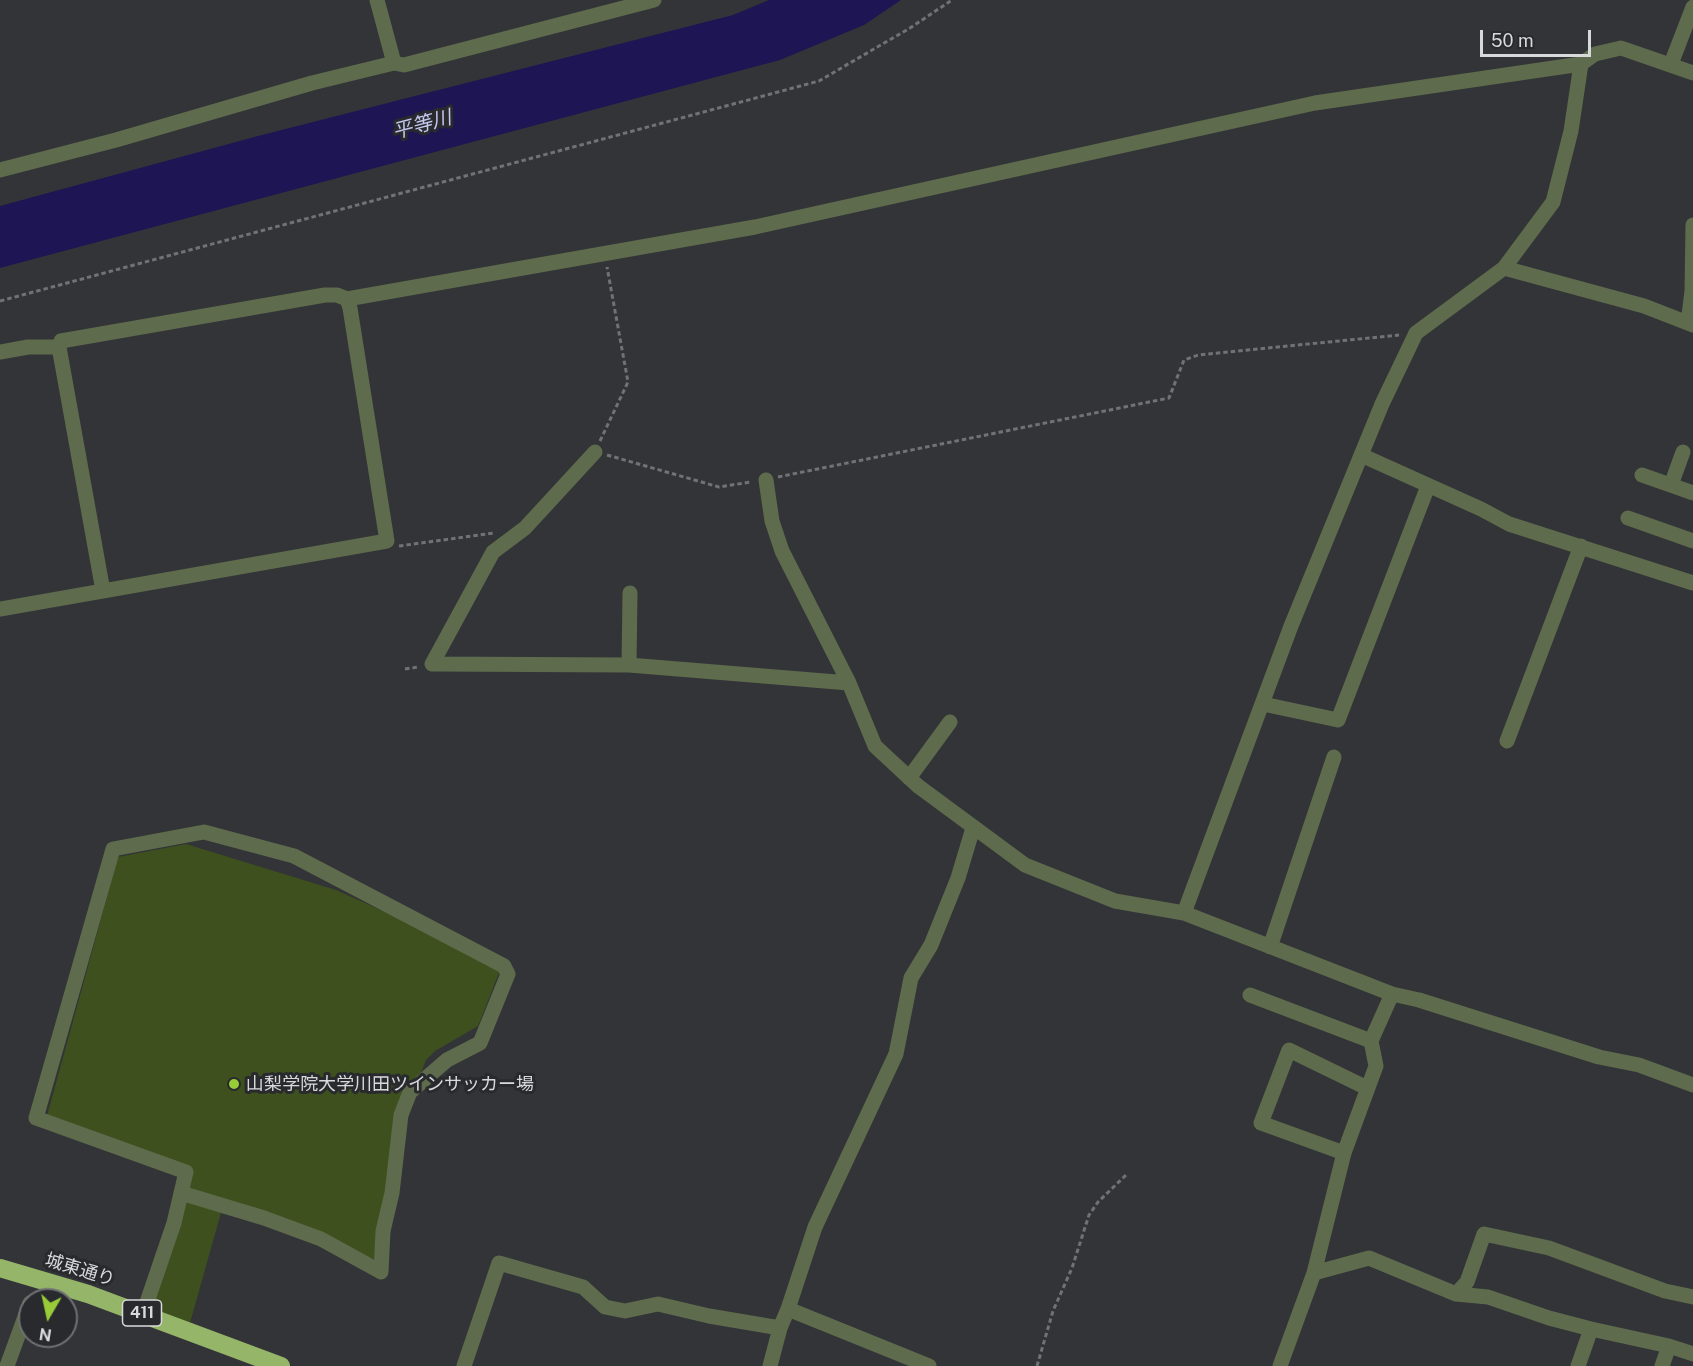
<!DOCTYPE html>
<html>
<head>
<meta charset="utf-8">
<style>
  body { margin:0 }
  #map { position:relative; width:1693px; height:1366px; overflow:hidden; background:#333437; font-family:"Public Sans",sans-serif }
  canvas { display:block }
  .north { position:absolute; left:18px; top:1288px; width:60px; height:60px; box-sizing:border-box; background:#292a2d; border:2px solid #6f7073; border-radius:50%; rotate:189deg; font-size:16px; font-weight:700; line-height:24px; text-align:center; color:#d8d9db }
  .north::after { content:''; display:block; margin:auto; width:21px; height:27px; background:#97cc38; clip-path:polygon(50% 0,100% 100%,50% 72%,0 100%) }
  .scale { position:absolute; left:1480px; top:30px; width:111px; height:27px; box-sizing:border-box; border:3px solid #d8d9db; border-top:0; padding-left:8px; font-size:18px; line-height:21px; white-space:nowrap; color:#d8d9db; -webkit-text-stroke:4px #292a2d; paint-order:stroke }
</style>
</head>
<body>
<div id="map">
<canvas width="1693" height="1366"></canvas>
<div class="north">N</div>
<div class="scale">50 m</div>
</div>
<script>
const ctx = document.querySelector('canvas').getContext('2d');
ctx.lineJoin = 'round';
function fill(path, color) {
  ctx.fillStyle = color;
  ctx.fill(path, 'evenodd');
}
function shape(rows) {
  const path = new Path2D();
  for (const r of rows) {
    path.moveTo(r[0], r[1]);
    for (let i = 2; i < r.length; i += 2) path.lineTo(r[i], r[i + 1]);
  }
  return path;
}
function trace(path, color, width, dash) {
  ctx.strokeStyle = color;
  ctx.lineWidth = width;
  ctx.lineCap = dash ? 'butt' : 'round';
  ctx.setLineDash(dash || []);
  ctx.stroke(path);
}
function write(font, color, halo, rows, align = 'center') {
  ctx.font = font + ' "Public Sans","Noto Sans JP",sans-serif';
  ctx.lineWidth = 6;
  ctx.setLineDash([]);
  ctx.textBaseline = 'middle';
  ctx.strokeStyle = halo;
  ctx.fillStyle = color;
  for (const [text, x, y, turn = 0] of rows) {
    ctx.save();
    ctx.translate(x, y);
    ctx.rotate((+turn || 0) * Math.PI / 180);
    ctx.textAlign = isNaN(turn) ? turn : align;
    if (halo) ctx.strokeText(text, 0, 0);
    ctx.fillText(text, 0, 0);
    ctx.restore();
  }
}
const green = shape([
  [186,844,336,890,392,915,501,968,478,1026,435,1051,426,1060,419,1078,404,1090,376,1260,224,1202,190,1323,149,1307,192,1169,47,1116,118,857]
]);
const water = shape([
  [769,0,901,0,864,25,780,60,0,268,0,206,258,136,733,15]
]);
const path = shape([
  [0,301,819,81,910,28,952,0],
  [600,441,628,382,607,267],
  [607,455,719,487,751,482],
  [778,477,1169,398,1184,360,1198,355,1399,335],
  [399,546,494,533],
  [405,669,418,667],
  [1037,1366,1053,1311,1072,1268,1089,1215,1098,1202,1126,1175]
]);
const minor = shape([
  [377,0,394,63],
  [1671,64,1693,7],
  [0,170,116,140,312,83,394,63,404,65,654,0],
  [1504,268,1644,306,1693,325],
  [347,299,755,227,1315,103,1581,64,1595,54,1621,48,1693,73],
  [1688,323,1692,291,1693,225],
  [0,352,28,347,59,347],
  [595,452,525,528,493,552,432,664,629,665,849,683],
  [1361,455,1481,509,1509,524,1693,583],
  [1642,475,1693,493],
  [766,480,772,521,782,551,849,683,875,746,918,786,1025,865,1115,901,1184,913,1392,994,1419,1000,1599,1057,1639,1065,1693,1085],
  [1671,485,1683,452],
  [1628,518,1693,541],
  [0,609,387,541,350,308,347,299,337,295,325,295,61,341,59,347,103,591],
  [629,665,630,593],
  [1263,704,1338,720,1428,486],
  [1507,741,1581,546],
  [909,778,950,722],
  [1184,913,1291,626,1382,404,1416,333,1504,268,1553,202,1571,131,1581,64],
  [1270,947,1334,757],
  [1250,995,1371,1041],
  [1344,1153,1261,1123,1289,1050,1367,1088],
  [1314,1273,1369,1258,1456,1294,1467,1282,1484,1234,1549,1248,1665,1291,1693,1297],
  [1456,1294,1488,1297,1549,1318,1591,1329,1669,1346,1693,1354],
  [788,1309,929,1366],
  [143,1314,174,1223,186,1172,36,1118,113,849,204,832,294,856,504,966,508,974,480,1043,447,1060,410,1092,401,1115,392,1193,383,1231,381,1272,321,1239,264,1218,181,1193],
  [7,1366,30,1303],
  [464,1366,499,1263,583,1287,605,1307,625,1311,658,1304,709,1316,780,1328],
  [770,1366,780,1328,788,1309,815,1227,896,1054,911,978,931,945,958,878,973,828],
  [1280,1366,1314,1273,1344,1153,1376,1066,1371,1041,1392,994],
  [1578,1366,1591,1329],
  [1662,1366,1669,1346]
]);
const highway = shape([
  [0,1268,88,1294,281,1366]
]);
const markers = [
  [234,1084,6,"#97cc38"]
];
const shields = [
  [142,1313,39]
];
const shieldNames = [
  ["411",142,1313]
];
const poiNames = [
  ["山梨学院大学川田ツインサッカー場",246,1084]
];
const streetNames = [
  ["城東通り",80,1270,17]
];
const waterNames = [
  ["平等川",422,125,-15]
];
fill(green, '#3d501e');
fill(water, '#1e1555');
trace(path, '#717275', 3, [4.5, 3]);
trace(minor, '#5e6b4c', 15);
trace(highway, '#95b568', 18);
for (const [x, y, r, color] of markers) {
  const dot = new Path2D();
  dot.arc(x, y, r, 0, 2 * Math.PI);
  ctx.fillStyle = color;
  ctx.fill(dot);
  trace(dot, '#292a2d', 2);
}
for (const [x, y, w] of shields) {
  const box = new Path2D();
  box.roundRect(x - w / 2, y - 13, w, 26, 4.5);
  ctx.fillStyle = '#292a2d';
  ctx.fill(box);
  trace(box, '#d8d9db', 1.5);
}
write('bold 16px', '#d8d9db', null, shieldNames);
write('18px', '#d8d9db', '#292a2d', poiNames, 'left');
write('18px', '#d8d9db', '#292a2d', streetNames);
write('italic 20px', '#c4c7ef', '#292a2d', waterNames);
</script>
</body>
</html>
